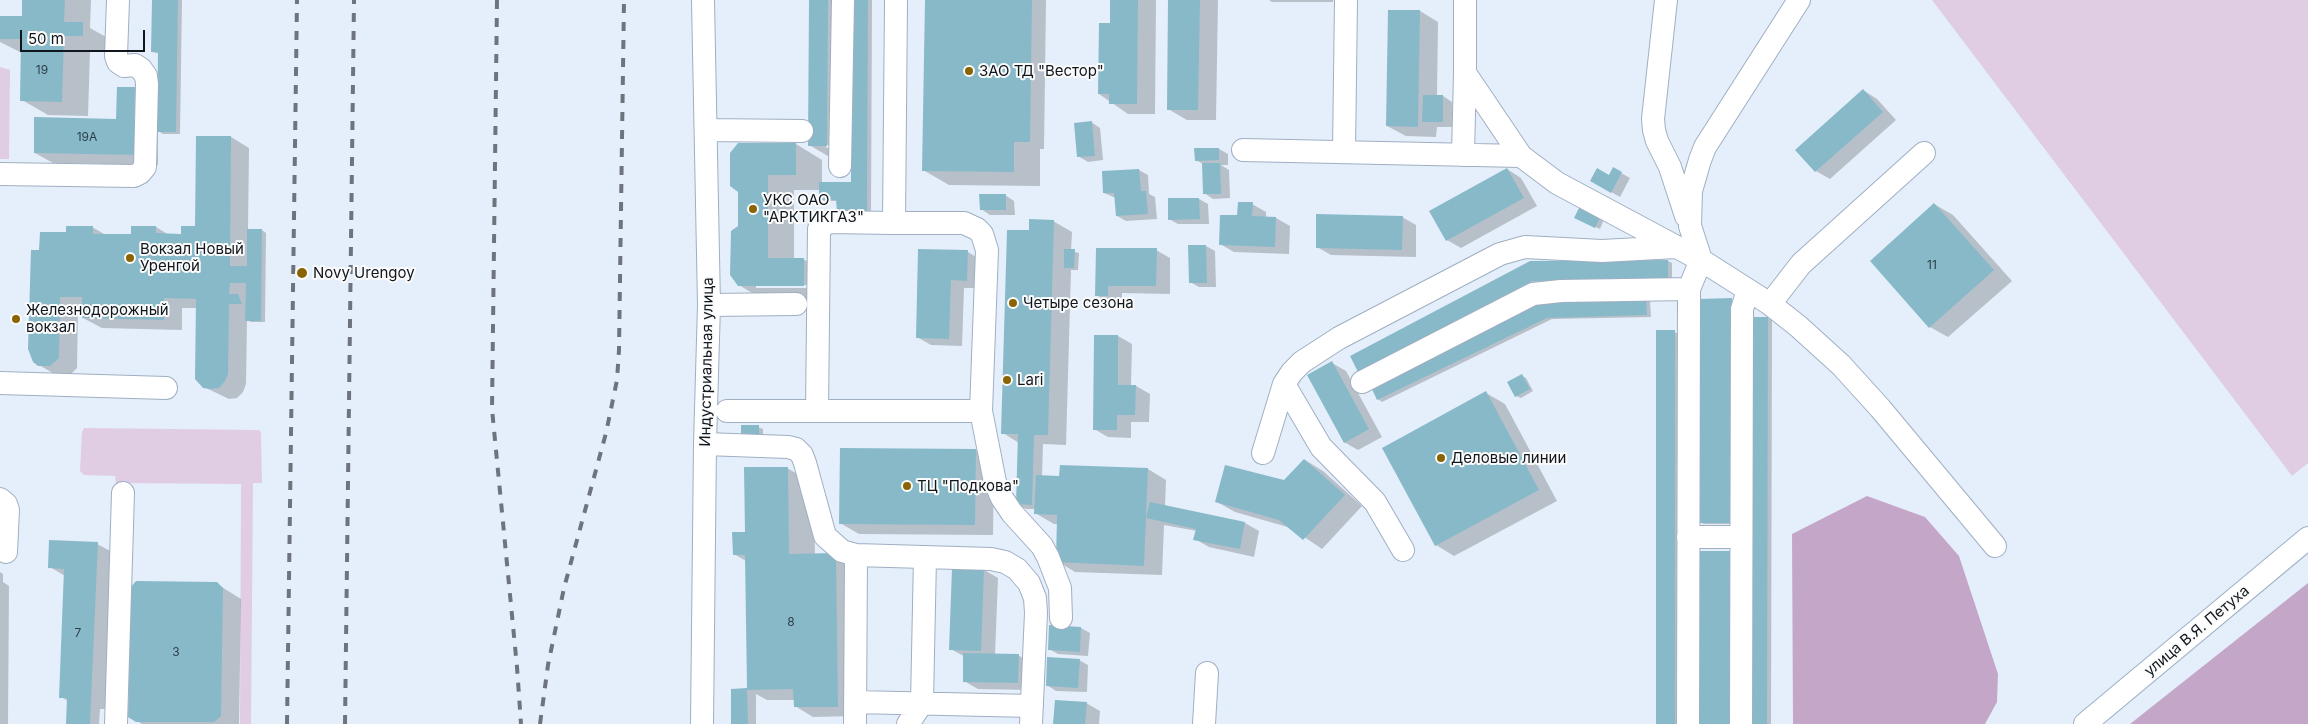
<!DOCTYPE html>
<html>
<head>
<meta charset="utf-8">
<style>
  body { margin:0 }
  #map { position:relative; width:2308px; height:724px; overflow:hidden; background:#e5effb; font-family:Inter,sans-serif }
  canvas { display:block }
  .scale { position:absolute; left:20px; top:30px; width:125px; height:22px; box-sizing:border-box; border:2px solid #10161d; border-top:0; padding-left:6px; font-size:15px; line-height:18px; white-space:nowrap; color:#10161d; -webkit-text-stroke:4px #fbfbfb; paint-order:stroke }
</style>
</head>
<body>
<div id="map">
<canvas width="2308" height="724"></canvas>
<div class="scale">50 m</div>
</div>
<script>
const ctx = document.querySelector('canvas').getContext('2d');
ctx.lineJoin = 'round';
function fill(path, color) {
  ctx.fillStyle = color;
  ctx.fill(path, 'evenodd');
}
function shape(rows) {
  const path = new Path2D();
  for (const r of rows) {
    path.moveTo(r[0], r[1]);
    for (let i = 2; i < r.length; i += 2) path.lineTo(r[i], r[i + 1]);
  }
  return path;
}
function trace(path, color, width, dash) {
  ctx.strokeStyle = color;
  ctx.lineWidth = width;
  ctx.lineCap = dash ? 'butt' : 'round';
  ctx.setLineDash(dash || []);
  ctx.stroke(path);
}
function write(font, color, halo, rows, align = 'center') {
  ctx.font = font + ' Inter,sans-serif';
  ctx.lineWidth = 4;
  ctx.setLineDash([]);
  ctx.textBaseline = 'middle';
  ctx.strokeStyle = halo;
  ctx.fillStyle = color;
  for (const [text, x, y, turn = 0] of rows) {
    ctx.save();
    ctx.translate(x, y);
    ctx.rotate((+turn || 0) * Math.PI / 180);
    ctx.textAlign = isNaN(turn) ? turn : align;
    if (halo) ctx.strokeText(text, 0, 0);
    ctx.fillText(text, 0, 0);
    ctx.restore();
  }
}
const green = shape([
  [1932,0,2308,0,2308,463,2292,476],
  [0,67,10,70,9,159,0,159],
  [84,428,259,430,261,432,262,483,253,483,251,724,240,724,241,484,116,483,115,476,84,475,80,471,82,432]
]);
const forest = shape([
  [1867,496,1925,517,1959,556,1998,674,1997,702,1985,724,1793,724,1792,534],
  [2308,583,2308,724,2130,724]
]);
const shadow = shape([
  [23,0,91,0,90,28,108,38,108,50,90,50,88,116,48,115,22,100,22,53,0,42,0,17,23,17],
  [153,0,182,0,180,134,163,134,158,131,160,54,152,52],
  [811,0,846,0,845,155,826,144,826,147,841,156,828,156,809,145],
  [853,0,872,0,871,214,838,201,824,201,820,199,820,190,794,190,794,259,803,259,829,274,830,301,765,301,739,285,739,192,796,144,822,160,822,183,852,184],
  [756,285,810,285,810,288,756,288],
  [926,0,1046,0,1044,149,1040,149,1040,186,949,185,923,170],
  [1111,0,1156,0,1155,114,1128,114,1099,94,1111,24],
  [1169,0,1218,0,1216,120,1187,120,1168,109],
  [1269,0,1333,0,1333,2,1272,2],
  [1420,11,1438,22,1437,96,1443,96,1452,102,1452,127,1437,127,1436,137,1406,136,1387,126],
  [134,88,153,99,152,129,158,132,158,165,53,163,35,153,117,120],
  [1863,90,1877,99,1896,120,1830,179,1816,171,1797,150],
  [1091,122,1100,128,1103,160,1088,162,1078,156],
  [231,137,249,148,248,230,262,230,266,233,265,322,251,322,247,320,246,384,243,392,237,398,229,399,204,387,198,308,182,308,182,330,102,328,83,318,83,307,78,307,77,368,69,376,58,376,39,365,41,252,67,233,92,227,106,235,132,236,156,227,169,235,182,235,196,227],
  [1219,149,1228,154,1228,165,1221,165,1229,170,1230,198,1213,199,1204,193,1203,164,1196,160],
  [1507,169,1521,178,1537,206,1461,248,1447,240],
  [1614,169,1630,178,1620,197,1592,181,1610,176],
  [1139,170,1148,175,1149,194,1155,197,1157,219,1126,221,1117,216,1116,198,1104,193],
  [1005,195,1014,201,1015,215,990,215,981,209],
  [1199,199,1208,204,1209,224,1178,224,1169,219],
  [1252,204,1266,212,1266,218,1276,218,1290,226,1289,254,1234,252,1220,244,1238,217],
  [1934,204,1953,215,2012,281,1948,337,1930,327],
  [1581,208,1604,219,1600,229,1580,220],
  [1402,217,1416,225,1416,257,1331,255,1317,247],
  [1053,221,1072,232,1071,251,1079,253,1078,270,1071,270,1066,445,1043,444,1042,477,1060,478,1148,469,1166,480,1165,507,1245,523,1259,531,1254,557,1209,547,1195,539,1197,531,1164,525,1162,575,1075,572,1057,561,1058,524,1054,524,1035,513,1036,509,1026,509,1017,504,1019,443,1003,433,1030,232],
  [1206,246,1215,251,1216,287,1199,287,1190,282],
  [1097,249,1156,250,1170,258,1170,294,1122,293,1122,303,1110,303,1096,295],
  [968,252,981,260,980,288,964,288,962,346,931,345,917,337],
  [1668,261,1672,263,1672,281,1537,282,1363,373,1530,262],
  [1547,300,1650,300,1651,317,1552,319,1382,402,1378,399],
  [1731,300,1735,302,1735,524,1704,524,1699,522],
  [1768,318,1772,320,1771,724,1753,724],
  [1674,332,1679,334,1679,724,1658,724],
  [1118,336,1132,344,1131,386,1136,386,1150,394,1149,422,1131,422,1131,438,1108,437,1094,429],
  [1332,363,1346,371,1382,437,1358,450,1344,442],
  [1522,376,1526,378,1533,391,1521,398,1516,396],
  [1486,393,1505,404,1557,501,1454,556,1436,545],
  [742,427,758,427,763,429,763,437],
  [976,450,994,461,993,535,859,534,840,523],
  [1305,460,1323,471,1362,506,1322,549,1291,528,1235,512,1217,502,1284,482],
  [787,468,813,483,815,555,835,554,854,565,856,716,813,717,795,706,795,700,767,700,756,694,756,724,732,724,732,690,748,690,746,561,734,554],
  [97,544,116,554,109,709,100,709,99,724,67,724,68,701,61,697,65,576,50,567],
  [984,570,998,578,995,655,1018,655,1032,664,1031,690,978,689,964,681,965,657,951,649],
  [0,572,3,574,3,582,9,586,8,724,0,724],
  [217,584,241,599,239,724,142,724,129,716],
  [1081,628,1090,633,1088,656,1058,654,1049,649],
  [1079,660,1088,665,1087,692,1056,691,1047,685],
  [1086,703,1100,711,1099,724,1054,724]
]);
const building = shape([
  [22,0,65,0,64,22,83,22,83,36,64,36,62,102,20,101,21,39,0,39,0,16,22,16],
  [152,0,178,0,176,132,157,132,158,52,151,52],
  [809,0,828,0,827,146,808,146],
  [852,0,868,0,867,212,837,212,836,200,819,200,819,182,851,182],
  [925,0,1032,0,1030,142,1014,142,1014,172,922,171],
  [1110,0,1138,0,1137,104,1109,104,1109,94,1098,94,1099,23,1110,23],
  [1168,0,1200,0,1198,110,1167,110],
  [1388,10,1420,10,1418,127,1386,126],
  [117,87,135,87,134,121,140,121,140,155,34,153,34,117,116,119],
  [1863,89,1883,112,1815,172,1795,150],
  [1423,95,1443,95,1443,122,1422,122],
  [1092,121,1095,156,1077,157,1074,123],
  [196,136,231,136,230,266,247,266,247,229,262,229,261,321,245,321,246,283,230,283,229,294,238,294,242,304,229,304,228,374,225,381,219,388,210,389,203,388,195,379,196,299,164,298,164,320,82,318,82,297,60,297,59,358,50,366,38,366,33,362,28,349,31,250,39,250,40,232,66,232,66,226,93,226,93,234,131,234,131,226,156,226,156,233,181,234,181,226,195,226],
  [738,143,796,143,796,175,768,175,768,258,804,258,804,286,738,286,730,275,731,231,738,226,738,192,730,186,730,153],
  [1194,148,1219,148,1219,160,1195,161],
  [1202,163,1220,163,1221,194,1203,194],
  [1613,167,1622,172,1611,193,1590,181,1597,168,1609,175],
  [1507,168,1524,198,1446,241,1429,211],
  [1139,169,1141,191,1146,191,1148,214,1116,216,1114,193,1103,193,1102,171],
  [979,194,1006,194,1006,210,980,210],
  [1168,198,1199,198,1200,219,1168,220],
  [1238,202,1253,202,1252,216,1276,217,1275,247,1219,245,1220,215,1237,215],
  [1934,203,1994,270,1929,328,1870,261],
  [1580,206,1601,216,1595,228,1574,218],
  [1316,214,1403,216,1402,250,1316,248],
  [1029,219,1054,220,1048,435,1034,435,1032,505,1016,504,1018,434,1001,434,1007,230,1029,230],
  [1188,245,1206,245,1207,283,1189,283],
  [1096,248,1157,248,1156,286,1108,286,1108,296,1095,296],
  [918,249,968,250,967,281,951,280,949,339,916,338],
  [1064,249,1075,249,1074,268,1064,268],
  [1668,260,1668,279,1532,281,1358,372,1350,356,1530,261],
  [1646,296,1647,315,1547,318,1377,400,1370,385,1546,299],
  [1732,298,1732,523,1698,523,1698,299],
  [1752,317,1768,317,1767,724,1751,724],
  [1656,330,1675,330,1675,724,1656,724],
  [1094,335,1118,335,1118,385,1136,385,1135,415,1117,415,1117,430,1093,430],
  [1332,361,1369,429,1344,443,1307,375],
  [1522,374,1530,389,1515,397,1507,382],
  [1486,391,1539,490,1435,546,1382,448],
  [741,425,759,425,759,436,741,436],
  [840,448,976,449,975,525,839,524],
  [1304,459,1345,495,1303,540,1279,520,1215,502,1225,465,1284,480],
  [1060,465,1148,468,1144,566,1056,562,1057,515,1034,514,1036,475,1059,476],
  [744,467,788,467,789,554,836,553,838,707,794,707,793,689,747,690,748,724,731,724,731,689,747,688,745,555,733,555,732,532,745,532],
  [1150,502,1245,522,1240,549,1193,540,1196,529,1146,518],
  [49,540,98,542,90,724,66,724,67,698,59,698,64,569,48,568],
  [1700,551,1732,551,1732,724,1699,724],
  [952,568,984,569,981,651,949,650],
  [136,581,217,582,223,588,221,716,214,722,136,722,128,717,131,587],
  [1049,625,1081,627,1080,652,1048,650],
  [963,653,1019,654,1018,683,963,682],
  [1047,657,1080,659,1078,688,1046,686],
  [1055,700,1087,702,1085,724,1053,724]
]);
const minor = shape([
  [1465,0,1465,73,1521,156],
  [1666,0,1653,119,1654,130,1657,141,1670,167,1686,216],
  [706,130,802,131],
  [1243,150,1521,156,1557,183,1701,260,1770,304,1798,326,1841,365,1880,408,1995,546],
  [1344,152,1346,0],
  [1463,155,1465,73],
  [840,166,843,0],
  [0,174,134,176,140,173,145,167,147,84,146,76,141,69,135,65,124,66,118,62,116,56,118,0],
  [1770,304,1801,264,1924,153],
  [709,305,796,304],
  [1362,382,1533,294,1561,291,1689,289,1701,260,1690,226,1691,191,1700,160,1705,147,1799,0],
  [0,383,166,388],
  [1284,384,1321,447,1375,502,1403,550],
  [727,411,981,411,987,250,982,234,977,229,964,223,894,223,896,0],
  [817,411,819,229,828,222,894,223],
  [981,411,995,482,1002,498,1012,513,1042,546,1048,557,1060,588,1061,618],
  [705,444,788,447,796,449,802,455,805,463,825,536,842,551,856,555,855,724],
  [1263,453,1284,384,1292,372,1302,362,1339,338,1500,254,1525,247,1602,251,1676,247],
  [0,499,6,504,8,510,6,552],
  [1688,537,1741,537],
  [856,555,991,559,1005,562,1017,569,1029,583,1035,598,1036,613,1031,724],
  [855,702,1032,706],
  [116,724,123,493],
  [702,724,705,444,709,305,703,0],
  [908,724,922,703,925,557],
  [1204,724,1207,673],
  [1688,724,1689,289],
  [1741,724,1742,309,1748,290],
  [2085,724,2308,538]
]);
const rail = shape([
  [497,0,492,409,517,667,521,724],
  [287,724,297,0],
  [345,724,354,0],
  [540,724,548,665,564,588,606,433,617,380,619,350,624,0]
]);
const markers = [
  [969,71,5,"#8a6302"],
  [753,209,5,"#8a6302"],
  [130,258,5,"#8a6302"],
  [302,273,6,"#8a6302"],
  [1013,303,5,"#8a6302"],
  [16,319,5,"#8a6302"],
  [1007,380,5,"#8a6302"],
  [1441,458,5,"#8a6302"],
  [907,486,5,"#8a6302"]
];
const numberNames = [
  ["19",42,70],
  ["19А",87,137],
  ["11",1932,265],
  ["8",791,622],
  ["7",78,633],
  ["3",176,652]
];
const poiNames = [
  ["ЗАО ТД \"Вестор\"",979,71],
  ["УКС ОАО",763,200],
  ["\"АРКТИКГАЗ\"",763,217],
  ["Вокзал Новый",140,249],
  ["Уренгой",140,266],
  ["Novy Urengoy",313,273],
  ["Четыре сезона",1023,303],
  ["Железнодорожный",26,310],
  ["вокзал",26,327],
  ["Lari",1017,380],
  ["Деловые линии",1451,458],
  ["ТЦ \"Подкова\"",917,486]
];
const streetNames = [
  ["Индустриальная улица",707,362,-89],
  ["улица В.Я. Петуха",2197,631,-40]
];
fill(green, '#e0cde3');
fill(forest, '#c4a7c8');
fill(shadow, '#0003');
fill(building, '#87b9c9');
trace(minor, '#9fafc2', 24);
trace(minor, '#fff', 22);
trace(rail, '#6d747e', 4, [9, 9]);
for (const [x, y, r, color] of markers) {
  const dot = new Path2D();
  dot.arc(x, y, r, 0, 2 * Math.PI);
  ctx.fillStyle = color;
  ctx.fill(dot);
  trace(dot, '#fbfbfb', 2);
}
write('12px', '#2e3f48', null, numberNames);
write('15px', '#10161d', '#fbfbfb', poiNames, 'left');
write('15px', '#10161d', '#fbfbfb', streetNames);
</script>
</body>
</html>
